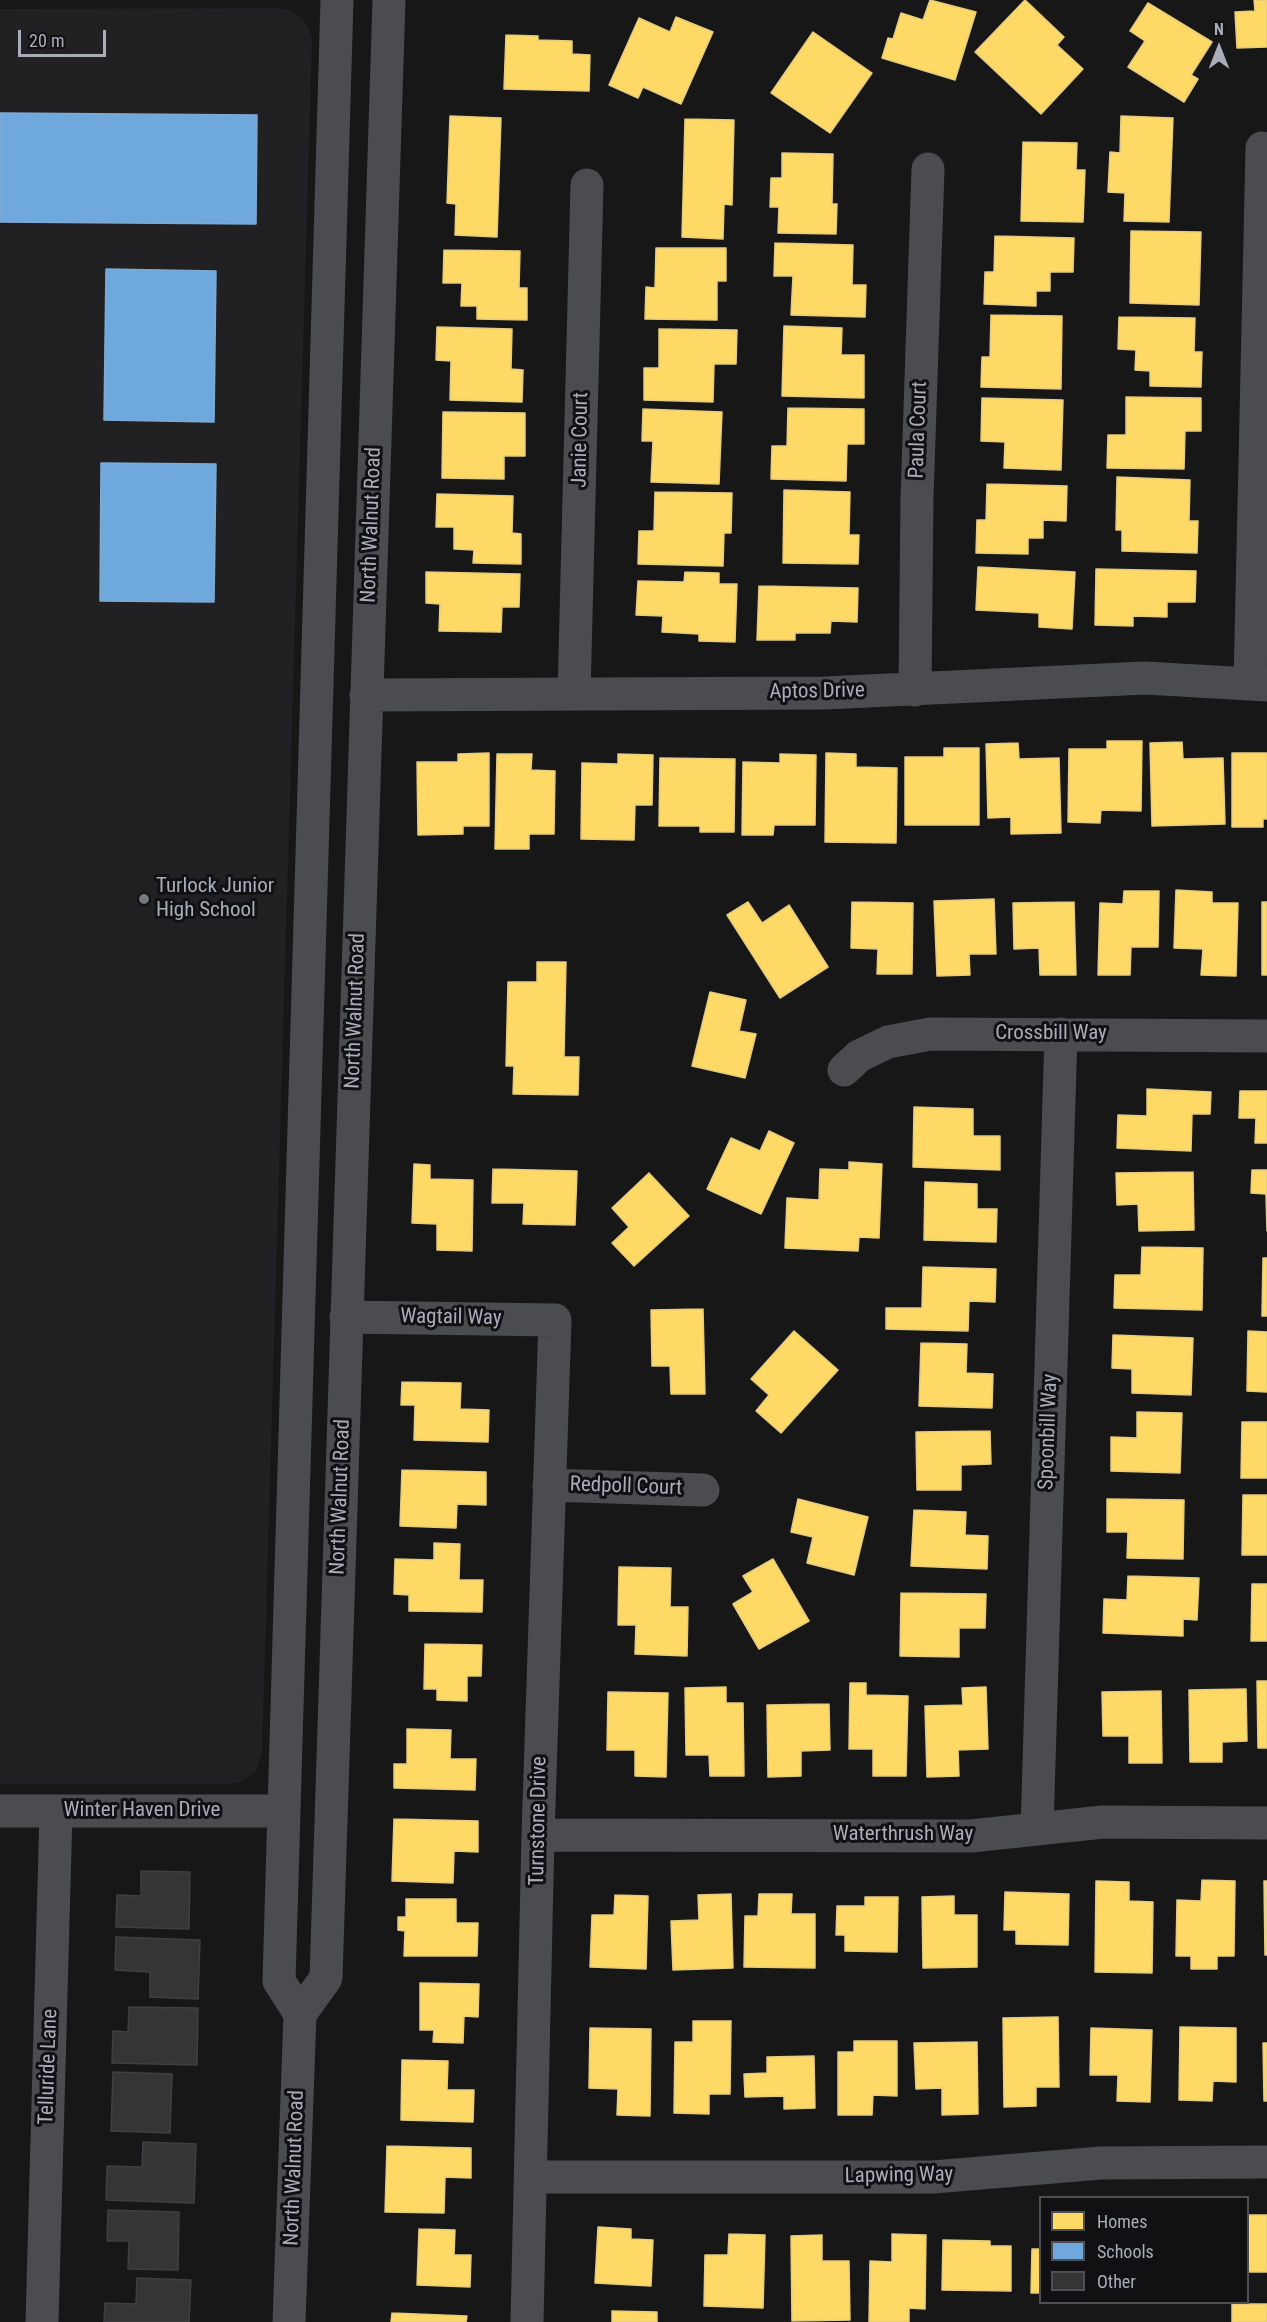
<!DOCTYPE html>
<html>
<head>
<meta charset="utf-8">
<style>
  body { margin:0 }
  #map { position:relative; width:1267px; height:2322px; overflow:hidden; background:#171717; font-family:"Roboto Condensed",sans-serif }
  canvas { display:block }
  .legend { position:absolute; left:1039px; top:2196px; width:210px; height:108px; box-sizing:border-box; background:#111113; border:2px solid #4d4f55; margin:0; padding:8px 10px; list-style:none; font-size:18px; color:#a8adb8 }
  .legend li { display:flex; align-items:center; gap:12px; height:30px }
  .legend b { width:30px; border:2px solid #4d4f55 }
  .north { position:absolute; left:1189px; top:18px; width:60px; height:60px; -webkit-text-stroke:4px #111113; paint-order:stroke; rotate:0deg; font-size:16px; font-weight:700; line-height:24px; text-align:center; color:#a8adb8 }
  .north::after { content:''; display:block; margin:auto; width:21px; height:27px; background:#a8adb8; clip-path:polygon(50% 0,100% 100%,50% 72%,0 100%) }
  .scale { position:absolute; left:18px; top:30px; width:88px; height:27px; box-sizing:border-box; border:3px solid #a8adb8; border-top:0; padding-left:8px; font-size:18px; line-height:21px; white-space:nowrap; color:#a8adb8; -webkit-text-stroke:4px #111113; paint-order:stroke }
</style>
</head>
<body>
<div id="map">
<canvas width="1267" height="2322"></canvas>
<ul class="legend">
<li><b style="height:16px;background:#ffd966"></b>Homes</li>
<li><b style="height:16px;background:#6fa8dc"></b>Schools</li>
<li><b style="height:16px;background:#353536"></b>Other</li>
</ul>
<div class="north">N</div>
<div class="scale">20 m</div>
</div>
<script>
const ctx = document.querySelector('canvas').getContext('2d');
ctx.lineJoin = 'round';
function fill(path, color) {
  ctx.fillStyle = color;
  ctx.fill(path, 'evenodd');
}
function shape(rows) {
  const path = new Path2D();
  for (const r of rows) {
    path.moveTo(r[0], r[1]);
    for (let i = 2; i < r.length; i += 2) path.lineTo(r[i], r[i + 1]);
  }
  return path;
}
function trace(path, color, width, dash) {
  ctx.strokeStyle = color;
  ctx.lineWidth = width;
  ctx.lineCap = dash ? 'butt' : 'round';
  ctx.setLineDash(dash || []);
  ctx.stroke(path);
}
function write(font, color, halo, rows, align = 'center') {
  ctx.font = font + ' "Roboto Condensed",sans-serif';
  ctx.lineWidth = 6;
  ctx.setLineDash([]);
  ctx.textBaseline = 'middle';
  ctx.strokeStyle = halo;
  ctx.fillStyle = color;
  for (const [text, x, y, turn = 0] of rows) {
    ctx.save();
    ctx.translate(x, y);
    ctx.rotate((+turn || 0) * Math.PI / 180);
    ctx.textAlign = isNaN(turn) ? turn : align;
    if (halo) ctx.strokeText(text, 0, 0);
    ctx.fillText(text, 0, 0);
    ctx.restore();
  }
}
const built = shape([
  [277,8,289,10,301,17,308,26,312,40,262,1753,256,1771,240,1782,231,1784,0,1784,0,9]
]);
const homes = shape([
  [930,0,976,12,955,80,882,58,888,38,893,39,901,13,923,20,930,0],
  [1025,0,1064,37,1057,45,1083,69,1041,114,975,52,1025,0],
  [1254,0,1267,0,1267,47,1237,48,1235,12,1255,11,1254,0],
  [1148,3,1212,42,1191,75,1198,79,1184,102,1128,67,1145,41,1130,31,1148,3],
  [676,17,713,32,681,104,643,87,638,98,609,85,639,18,670,32,676,17],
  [813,32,872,73,830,133,771,93,813,32],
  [506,35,538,36,538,40,572,41,572,54,590,55,589,91,504,89,506,35],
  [450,116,501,118,497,237,455,235,456,204,447,203,450,116],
  [1121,116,1173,118,1169,222,1124,221,1125,193,1108,192,1110,152,1120,153,1121,116],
  [685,119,734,120,732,205,724,204,723,239,682,237,685,119],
  [1023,142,1077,143,1076,170,1085,170,1083,222,1021,221,1023,142],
  [782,153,833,154,832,204,837,204,836,234,778,233,779,207,770,207,771,178,782,178,782,153],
  [1131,231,1201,232,1199,305,1130,303,1131,231],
  [995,236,1074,238,1073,272,1050,272,1050,291,1036,291,1036,306,984,304,985,272,994,272,995,236],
  [775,243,853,245,852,285,866,285,865,317,791,315,793,276,774,276,775,243],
  [656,248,726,248,726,281,717,281,717,320,645,319,646,287,655,288,656,248],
  [444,250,520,251,519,288,527,288,527,320,477,319,477,306,461,306,462,283,443,283,444,250],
  [991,315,1062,316,1061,389,981,387,982,357,990,357,991,315],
  [1119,317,1195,318,1194,352,1202,352,1201,387,1150,386,1150,371,1135,370,1136,350,1118,349,1119,317],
  [784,326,842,328,841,355,864,355,864,398,782,396,784,326],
  [437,327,512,329,511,369,523,370,522,402,450,400,451,361,436,360,437,327],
  [659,329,737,330,736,364,714,364,713,402,644,400,644,368,659,368,659,329],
  [1126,397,1201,398,1201,431,1185,431,1184,469,1107,468,1108,435,1126,435,1126,397],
  [982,398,1063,400,1061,470,1004,468,1005,442,981,441,982,398],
  [788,408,864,409,864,444,847,444,846,481,771,479,772,446,787,446,788,408],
  [643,409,722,412,719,484,651,482,653,441,642,441,643,409],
  [443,412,525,413,525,456,504,456,504,479,442,478,443,412],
  [1117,477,1190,480,1189,521,1198,521,1197,553,1122,551,1122,530,1116,530,1117,477],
  [987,484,1067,486,1066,521,1043,520,1043,538,1028,538,1028,554,976,553,977,520,986,520,987,484],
  [784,490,850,492,849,535,859,535,858,564,783,563,784,490],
  [655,492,732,493,731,533,724,533,723,566,638,564,639,531,654,531,655,492],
  [437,494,513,496,512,533,521,534,521,564,473,563,474,550,454,549,454,527,436,527,437,494],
  [978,567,1075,572,1072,629,1039,627,1039,613,976,610,978,567],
  [1096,569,1196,571,1195,602,1167,602,1167,617,1133,616,1133,626,1095,625,1096,569],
  [426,572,520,574,519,607,502,607,501,632,439,631,440,604,426,603,426,572],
  [685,572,719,573,719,584,737,584,735,642,699,641,699,634,662,632,663,616,636,615,638,581,684,582,685,572],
  [759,586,858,588,857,622,831,621,830,633,795,633,795,640,757,640,759,586],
  [1107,741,1142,741,1141,811,1101,810,1100,823,1068,822,1069,749,1107,749,1107,741],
  [1182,742,1183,759,1223,758,1225,824,1152,826,1150,743,1182,742],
  [1018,743,1019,759,1059,758,1061,833,1011,834,1011,817,988,818,986,744,1018,743],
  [944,748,979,748,979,825,905,825,905,757,944,757,944,748],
  [489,753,489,826,463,826,463,834,418,835,417,762,458,762,458,754,489,753],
  [826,753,856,754,856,767,897,768,896,843,825,842,826,753],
  [1232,753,1267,753,1267,819,1263,819,1263,827,1232,827,1232,753],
  [497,754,532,754,531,770,555,771,554,834,529,834,529,849,495,849,497,754],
  [618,754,653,755,652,805,635,805,634,840,581,839,582,763,618,764,618,754],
  [780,754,816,755,815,825,774,825,773,835,742,835,743,762,780,763,780,754],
  [660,758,735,759,734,832,700,832,700,826,659,826,660,758],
  [1176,890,1212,892,1212,903,1238,903,1236,976,1201,975,1203,949,1174,948,1176,890],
  [1124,891,1159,891,1158,947,1131,947,1130,975,1098,975,1100,903,1123,904,1124,891],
  [994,899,996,954,969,954,970,975,937,976,934,901,994,899],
  [748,902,762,923,789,905,828,967,780,998,727,915,748,902],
  [852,902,913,903,912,974,877,974,878,949,851,948,852,902],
  [1074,902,1076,975,1040,975,1039,948,1014,949,1013,903,1074,902],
  [1262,902,1267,902,1267,975,1262,975,1262,902],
  [537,962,566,962,564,1057,579,1057,578,1095,513,1094,514,1066,506,1066,508,982,537,982,537,962],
  [710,992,746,1000,739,1031,756,1034,745,1078,692,1066,710,992],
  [1147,1089,1211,1092,1210,1114,1192,1114,1191,1151,1117,1148,1118,1115,1147,1116,1147,1089],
  [1240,1091,1267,1091,1267,1143,1255,1143,1256,1118,1239,1118,1240,1091],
  [914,1107,973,1109,973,1136,1000,1136,1000,1170,913,1167,914,1107],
  [769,1131,794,1143,761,1214,707,1189,731,1138,760,1151,769,1131],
  [849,1162,882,1164,879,1238,859,1237,858,1251,785,1248,787,1198,819,1200,820,1169,849,1170,849,1162],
  [414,1164,430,1165,430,1179,473,1180,472,1251,437,1250,437,1224,412,1223,414,1164],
  [493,1169,577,1171,575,1225,523,1224,524,1203,492,1203,493,1169],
  [1252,1170,1267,1170,1267,1231,1266,1194,1251,1193,1252,1170],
  [1193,1172,1194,1230,1139,1231,1138,1204,1117,1205,1116,1173,1193,1172],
  [649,1173,689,1216,634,1266,612,1243,629,1227,612,1208,649,1173],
  [925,1182,977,1184,977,1209,997,1209,996,1242,924,1240,925,1182],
  [1142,1247,1203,1248,1202,1310,1114,1308,1115,1275,1141,1275,1142,1247],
  [1263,1258,1267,1258,1267,1316,1262,1316,1263,1258],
  [923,1267,996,1269,995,1302,969,1301,968,1331,886,1329,886,1308,922,1308,923,1267],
  [703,1309,705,1394,671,1394,670,1366,652,1366,651,1310,703,1309],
  [794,1331,838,1370,781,1433,756,1411,769,1395,751,1379,794,1331],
  [1248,1331,1267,1332,1267,1392,1247,1391,1248,1331],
  [1113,1335,1193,1338,1191,1395,1132,1393,1132,1369,1112,1368,1113,1335],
  [921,1343,967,1344,966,1373,993,1374,992,1408,919,1406,921,1343],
  [402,1382,461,1383,460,1409,489,1410,488,1442,414,1440,415,1405,401,1405,402,1382],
  [1137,1412,1182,1413,1180,1473,1111,1471,1111,1437,1137,1438,1137,1412],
  [1242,1422,1267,1422,1267,1478,1241,1478,1242,1422],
  [990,1431,991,1464,961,1465,961,1490,917,1490,916,1432,990,1431],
  [402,1470,486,1472,486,1505,457,1504,456,1528,400,1526,402,1470],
  [1243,1495,1267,1495,1267,1555,1242,1555,1243,1495],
  [798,1499,868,1517,854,1575,807,1563,813,1537,791,1532,798,1499],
  [1107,1499,1184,1500,1183,1559,1127,1558,1128,1532,1107,1532,1107,1499],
  [914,1510,966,1512,965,1535,988,1536,987,1569,911,1566,914,1510],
  [434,1543,460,1544,459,1580,483,1580,482,1612,409,1611,409,1595,394,1594,395,1559,434,1560,434,1543],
  [773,1559,809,1621,759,1649,733,1604,753,1592,743,1576,773,1559],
  [619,1567,671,1568,670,1607,688,1607,687,1656,635,1654,636,1625,618,1625,619,1567],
  [1128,1576,1199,1578,1197,1620,1183,1619,1183,1636,1103,1633,1104,1599,1127,1600,1128,1576],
  [1252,1584,1267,1584,1267,1641,1251,1641,1252,1584],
  [901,1593,986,1594,985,1628,959,1628,959,1657,900,1656,901,1593],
  [425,1644,482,1645,481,1676,467,1676,467,1701,437,1700,437,1689,424,1689,425,1644],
  [1257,1681,1267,1681,1267,1748,1258,1748,1257,1681],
  [850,1683,866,1683,866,1695,908,1696,906,1776,873,1776,873,1749,849,1749,850,1683],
  [726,1687,726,1703,743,1703,744,1776,710,1776,709,1755,686,1755,685,1688,726,1687],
  [986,1687,988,1749,958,1750,959,1776,927,1777,925,1706,963,1705,962,1688,986,1687],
  [1246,1689,1247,1741,1222,1742,1222,1762,1190,1762,1189,1690,1246,1689],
  [1161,1691,1162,1763,1129,1763,1129,1736,1103,1736,1102,1692,1161,1691],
  [608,1692,668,1693,666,1777,635,1776,635,1750,607,1750,608,1692],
  [829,1704,830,1750,801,1751,801,1776,768,1777,767,1705,829,1704],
  [407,1729,451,1730,450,1759,476,1759,475,1790,394,1788,394,1764,407,1764,407,1729],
  [394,1819,478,1821,478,1852,454,1851,453,1883,392,1881,394,1819],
  [1202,1880,1235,1881,1234,1956,1217,1956,1217,1969,1191,1969,1191,1956,1176,1956,1177,1900,1201,1901,1202,1880],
  [1096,1881,1129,1882,1129,1901,1153,1902,1152,1973,1095,1972,1096,1881],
  [1264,1881,1267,1881,1267,1955,1265,1955,1264,1881],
  [1005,1892,1069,1894,1068,1945,1016,1944,1016,1930,1004,1930,1005,1892],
  [731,1894,733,1968,673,1970,671,1921,699,1920,698,1895,731,1894],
  [759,1894,792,1894,791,1914,815,1914,815,1968,744,1967,745,1916,758,1916,759,1894],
  [615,1895,648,1896,646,1969,590,1967,592,1915,614,1915,615,1895],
  [954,1896,954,1915,977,1915,977,1967,923,1968,922,1897,954,1896],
  [865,1897,898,1897,897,1952,845,1951,845,1935,836,1935,837,1906,865,1906,865,1897],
  [406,1899,456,1899,456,1923,478,1923,477,1956,404,1956,405,1931,398,1930,398,1917,406,1917,406,1899],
  [420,1983,479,1984,478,2017,464,2016,463,2043,433,2042,434,2030,420,2030,420,1983],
  [1058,2017,1059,2087,1036,2087,1036,2106,1004,2107,1003,2018,1058,2017],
  [693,2021,731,2021,730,2094,709,2094,709,2114,674,2113,675,2042,693,2042,693,2021],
  [1180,2027,1236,2028,1236,2082,1213,2081,1212,2101,1179,2100,1180,2027],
  [590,2028,651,2029,650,2116,617,2115,618,2089,589,2088,590,2028],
  [1091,2028,1152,2030,1150,2102,1117,2101,1118,2075,1090,2075,1091,2028],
  [854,2041,897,2041,897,2096,873,2095,872,2115,838,2115,838,2052,854,2052,854,2041],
  [977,2042,978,2114,942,2115,942,2088,916,2089,914,2043,977,2042],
  [1263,2043,1267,2043,1267,2101,1264,2101,1263,2043],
  [814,2056,815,2108,784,2109,784,2096,745,2097,744,2074,767,2073,767,2057,814,2056],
  [402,2060,448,2061,447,2090,474,2090,473,2122,401,2120,402,2060],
  [387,2146,471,2148,471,2178,445,2177,444,2213,385,2212,387,2146],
  [1248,2215,1267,2215,1267,2272,1248,2272,1248,2215],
  [598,2227,631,2229,631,2239,653,2240,651,2286,595,2283,598,2227],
  [419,2229,455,2230,454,2255,471,2255,470,2287,417,2285,419,2229],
  [729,2234,765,2235,763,2308,704,2306,705,2255,728,2255,729,2234],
  [892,2234,926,2235,925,2309,909,2308,909,2322,869,2322,870,2261,892,2262,892,2234],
  [822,2235,822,2261,849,2261,850,2320,792,2321,791,2236,822,2235],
  [943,2240,990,2241,990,2246,1011,2246,1011,2291,942,2290,943,2240],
  [1032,2249,1040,2249,1040,2293,1031,2293,1032,2249],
  [1232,2304,1267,2304,1267,2322,1232,2322,1232,2304],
  [612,2311,657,2312,657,2322,612,2322,612,2311],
  [392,2313,467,2316,466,2322,391,2322,392,2313]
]);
const schools = shape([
  [0,113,257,115,256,224,0,222,0,113],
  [106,269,216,271,214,422,104,420,106,269],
  [101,463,216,464,214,602,100,601,101,463]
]);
const building = shape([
  [141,1871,190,1872,189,1929,116,1927,117,1895,141,1896,141,1871],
  [116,1937,200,1940,198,1999,150,1997,150,1972,115,1970,116,1937],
  [129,2007,198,2008,197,2065,112,2063,113,2031,128,2032,129,2007],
  [113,2072,172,2074,170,2133,111,2131,113,2072],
  [143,2142,196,2144,194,2203,106,2200,107,2166,142,2167,143,2142],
  [108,2210,179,2212,178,2270,128,2269,129,2241,107,2241,108,2210],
  [137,2278,191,2280,189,2322,104,2322,105,2303,136,2304,137,2278]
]);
const minor = shape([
  [1250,684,1262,148],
  [915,690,917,498,928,169],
  [574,694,587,185],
  [366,695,825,693,1145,678,1267,685],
  [844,1070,859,1056,888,1042,930,1034,1267,1036],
  [346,1317,555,1320,538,1835,527,2322],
  [549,1485,703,1490],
  [0,1811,283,1811],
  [1037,1829,1061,1034],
  [538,1835,971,1836,1103,1822,1267,1823],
  [300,2014,279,1981,337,0],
  [531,2177,933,2177,1101,2163,1267,2162],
  [42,2322,56,1812],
  [289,2322,300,2014,326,1978,389,0]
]);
const markers = [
  [144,899,6,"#757880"]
];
const streetNames = [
  ["Paula Court",919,430,-88],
  ["Janie Court",581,440,-89],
  ["North Walnut Road",372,525,-88],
  ["Aptos Drive",817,692,-1],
  ["North Walnut Road",356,1011,-88],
  ["Crossbill Way",1051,1034],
  ["Wagtail Way",451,1318,1],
  ["Spoonbill Way",1049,1432,-88],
  ["Redpoll Court",626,1487,2],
  ["North Walnut Road",341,1497,-88],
  ["Winter Haven Drive",142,1811],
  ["Turnstone Drive",539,1821,-89],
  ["Waterthrush Way",903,1835],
  ["Telluride Lane",49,2067,-88],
  ["North Walnut Road",295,2168,-88],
  ["Lapwing Way",899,2176,-1]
];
const poiNames = [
  ["Turlock Junior",156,887],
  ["High School",156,911]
];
fill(built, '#212123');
fill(homes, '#ffd966');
trace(homes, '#e5cc7f', 1.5);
fill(schools, '#6fa8dc');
trace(schools, '#80aad1', 1.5);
fill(building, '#353536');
trace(building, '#3f4043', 1.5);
trace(minor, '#4b4c50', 33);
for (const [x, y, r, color] of markers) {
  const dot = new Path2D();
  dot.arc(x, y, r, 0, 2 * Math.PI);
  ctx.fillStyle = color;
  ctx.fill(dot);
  trace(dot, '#111113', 2);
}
write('21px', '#a8adb8', '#111113', streetNames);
write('21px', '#a8adb8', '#111113', poiNames, 'left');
</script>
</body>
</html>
